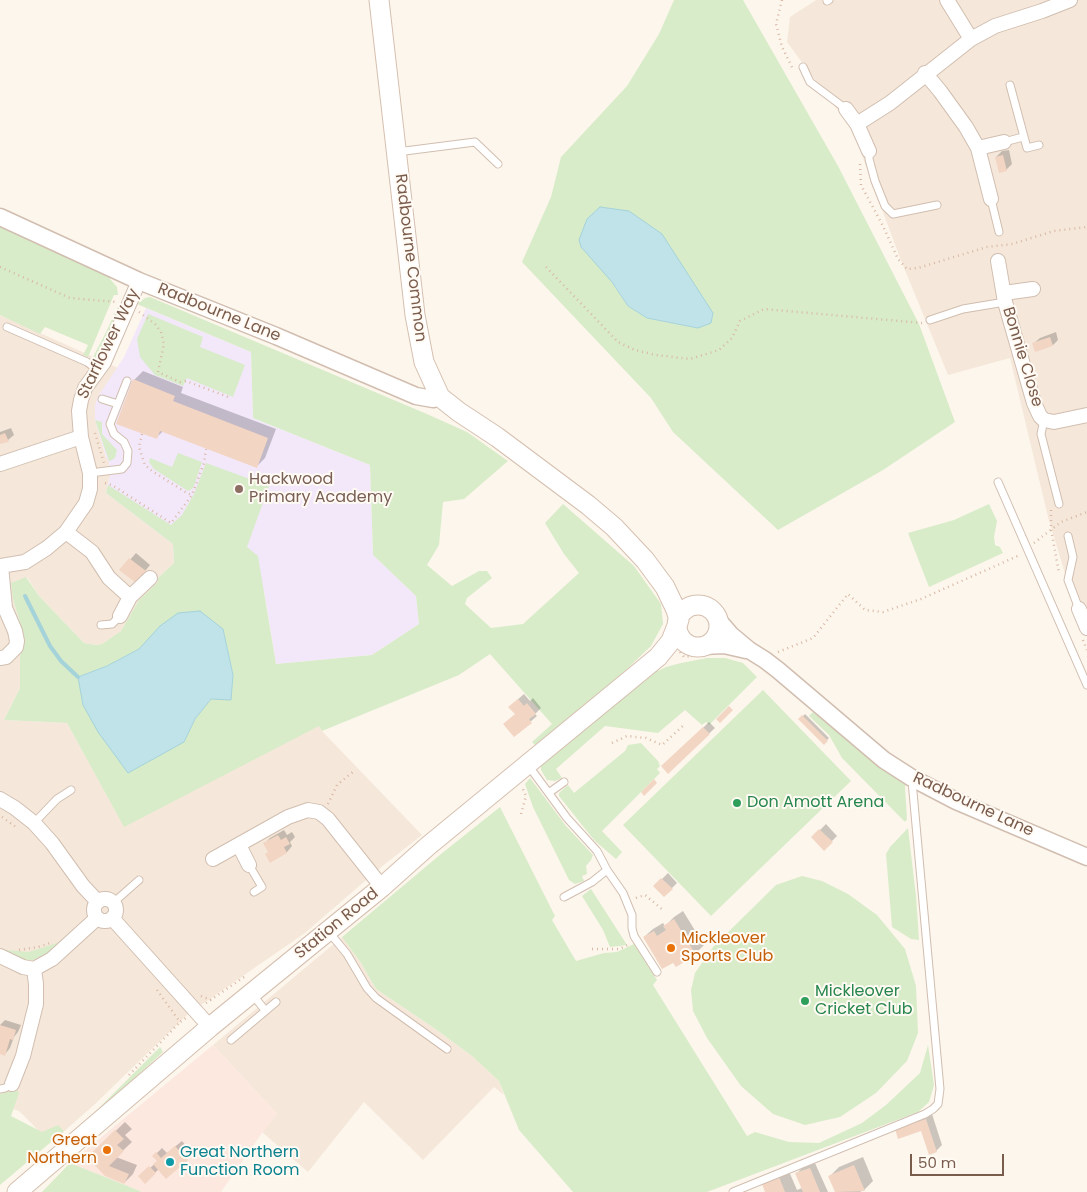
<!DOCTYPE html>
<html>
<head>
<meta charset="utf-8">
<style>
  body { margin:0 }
  #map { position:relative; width:1087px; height:1192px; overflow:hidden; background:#fdf6ec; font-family:Poppins,sans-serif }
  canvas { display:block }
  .scale { position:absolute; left:910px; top:1154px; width:94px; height:22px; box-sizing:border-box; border:2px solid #7a5c4d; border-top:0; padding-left:6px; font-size:15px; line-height:18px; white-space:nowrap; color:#7a5c4d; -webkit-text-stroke:4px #fffaf3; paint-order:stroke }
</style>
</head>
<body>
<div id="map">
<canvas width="1087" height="1192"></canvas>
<div class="scale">50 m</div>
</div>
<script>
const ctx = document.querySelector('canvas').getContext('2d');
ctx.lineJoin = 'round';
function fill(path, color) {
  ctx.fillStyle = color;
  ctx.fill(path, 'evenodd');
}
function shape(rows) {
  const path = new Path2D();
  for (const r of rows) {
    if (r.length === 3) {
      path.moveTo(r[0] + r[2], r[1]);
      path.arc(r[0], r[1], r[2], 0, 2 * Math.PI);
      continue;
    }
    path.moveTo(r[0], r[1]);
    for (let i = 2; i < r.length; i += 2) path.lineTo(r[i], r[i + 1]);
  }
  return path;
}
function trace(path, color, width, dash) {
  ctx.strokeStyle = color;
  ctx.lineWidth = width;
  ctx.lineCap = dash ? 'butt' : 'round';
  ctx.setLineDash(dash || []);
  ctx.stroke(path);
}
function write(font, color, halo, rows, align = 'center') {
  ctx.font = font + ' Poppins,sans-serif';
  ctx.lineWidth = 4;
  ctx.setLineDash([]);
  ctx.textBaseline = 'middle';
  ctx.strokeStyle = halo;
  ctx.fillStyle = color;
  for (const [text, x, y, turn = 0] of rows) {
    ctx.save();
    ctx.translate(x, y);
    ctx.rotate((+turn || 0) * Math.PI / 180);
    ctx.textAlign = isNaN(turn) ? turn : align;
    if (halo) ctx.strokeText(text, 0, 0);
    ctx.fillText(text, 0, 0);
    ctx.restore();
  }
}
const residential = shape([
  [816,0,1087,0,1087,637,1075,607,1048,517,1010,358,948,375,900,258,853,131,787,42,790,17],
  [0,315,118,368,97,398,95,413,95,420,106,457,109,461,110,476,106,493,173,544,174,563,157,579,159,582,139,600,121,631,102,644,96,645,84,643,39,596,27,577,13,599,25,640,20,656,20,688,4,720,67,723,124,826,319,725,322,731,422,835,380,868,305,933,188,1014,95,1104,51,1143,19,1111,0,1105],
  [342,937,361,963,376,989,434,1028,472,1056,499,1081,504,1095,494,1087,423,1160,364,1102,308,1172,262,1132,277,1114,213,1045]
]);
const commercial = shape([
  [213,1045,277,1114,262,1133,221,1192,142,1192,70,1163]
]);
const education = shape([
  [146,308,251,352,253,418,370,465,373,555,416,596,419,624,372,655,276,664,264,591,174,563,173,544,106,493,110,476,109,462,106,457,95,420,95,406,97,398,124,357]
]);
const green = shape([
  [674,0,743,0,838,166,919,324,955,422,883,470,778,530,673,432,651,398,522,262,551,197,561,157,627,86,659,34],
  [612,282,698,328,647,318,628,306],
  [0,226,110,275,110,279,117,287,118,295,114,295,88,357,83,355,88,345,45,327,40,334,0,315],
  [150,297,427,414,467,432,508,461,464,499,443,502,439,545,427,565,452,586,479,571,487,571,492,578,467,598,465,604,491,628,523,624,579,573,564,554,545,523,563,504,634,566,661,604,663,624,651,646,627,669,564,722,535,745,532,742,552,724,490,654,459,675,322,731,319,726,124,827,67,723,4,720,20,688,20,656,25,640,13,599,11,583,26,577,39,596,84,643,96,645,102,644,121,631,139,600,158,582,157,579,174,563,173,544,106,493,108,485,171,525,182,515,194,494,206,463,269,486,247,547,258,556,276,664,372,655,419,624,416,596,373,555,370,465,253,418,251,352,137,304,145,298],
  [223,629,233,675,230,700,211,699,195,719,184,742,78,677,107,666,139,649],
  [119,304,122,306,96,359,92,359,106,332],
  [148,314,203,337,200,347,245,365,233,397,187,378,183,386,155,375,140,357,137,339],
  [95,420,102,422,102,434,117,450,115,458,112,460,109,461],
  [178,453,202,462,194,486,192,489,188,491,154,469,149,462,150,458,172,467],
  [989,504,997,521,994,537,995,545,1000,547,1003,553,929,587,908,533,954,520],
  [707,658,725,658,743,663,757,677,709,725,706,722,702,725,685,710,658,733,605,726,556,769,562,778,555,781,547,780,541,770,541,763,654,668,658,671,666,667,681,663],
  [763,690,851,781,711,916,623,825],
  [813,712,883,769,906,782,905,787,907,819,905,822,842,758,829,735,809,716],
  [641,743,658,761,660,766,657,769,660,773,602,831,622,852,616,859,595,841,586,830,559,796,559,793,568,785,574,793,625,751,628,745],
  [530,778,566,826,593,855,591,860,586,866,587,874,582,876,584,881,575,884,569,880,533,807,525,784],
  [500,807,555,916,552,920,576,961,604,953,617,952,634,944,657,980,653,985,747,1136,755,1132,789,1142,819,1143,862,1123,886,1105,920,1073,928,1045,934,1085,929,1102,918,1112,707,1192,573,1192,519,1130,499,1081,472,1056,434,1028,376,989,361,963,342,937,441,854],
  [908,828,916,896,919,940,911,939,892,927,886,854,890,847],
  [802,876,822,881,848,894,877,915,905,949,916,986,918,1033,907,1061,876,1093,840,1117,805,1125,773,1114,741,1086,707,1038,693,1011,691,990,695,973,713,947,776,885],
  [591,889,627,945,610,947,603,930,582,896],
  [60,942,62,943,50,953,33,960,25,960,4,952,5,950,29,952],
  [160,1047,163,1052,82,1127,82,1125],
  [12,1091,18,1091,19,1093,11,1116,42,1132,58,1125,64,1131,0,1185,0,1094],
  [70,1163,135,1189,142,1192,42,1192]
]);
const water = shape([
  [600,207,629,211,662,234,713,313,711,323,698,328,647,318,628,306,612,282,581,247,579,240,587,219,600,207],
  [200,611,223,629,233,675,231,700,211,699,195,719,184,742,128,773,98,732,83,705,78,677,107,666,139,649,160,626,178,613,200,611]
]);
const shadow = shape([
  [1009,150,1012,164,1006,170,996,157,1002,151],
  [1056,332,1058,340,1053,345,1034,343,1040,338],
  [143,371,183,387,181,393,276,429,265,458,256,467,163,431,156,438,134,380],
  [11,428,14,435,8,440,0,443,0,432],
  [136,553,150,565,141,576,121,570],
  [524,694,530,701,533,698,541,708,535,714,537,716,514,736,516,701],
  [805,714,829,738,824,743,800,719],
  [709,722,715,728,668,772,663,767],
  [826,824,837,836,824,849,813,837],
  [284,830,287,835,292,832,295,837,290,842,292,846,287,852,270,861,269,851,265,843,270,838],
  [668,873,677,883,664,896,655,886],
  [683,911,704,945,695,954,644,937,653,929,663,923,665,926,674,917],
  [5,1020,21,1025,18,1032,14,1037,10,1048,5,1054,0,1053,0,1025],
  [932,1114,942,1145,936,1151,922,1130,899,1137,902,1124],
  [125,1122,132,1129,125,1135,132,1142,116,1157,137,1165,133,1174,124,1183,88,1157],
  [182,1141,193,1154,187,1159,159,1169,145,1182,140,1177,158,1161,154,1156,162,1148,167,1153],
  [863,1157,873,1181,864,1190,860,1192,836,1192,830,1176,839,1167],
  [815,1163,828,1192,767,1192,763,1184,772,1175,788,1169,797,1190,802,1188,796,1174,802,1168]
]);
const stream = shape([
  [25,596,50,646,61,661,78,677]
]);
const building = shape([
  [1003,155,1007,171,999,173,995,157],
  [1050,337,1053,346,1035,352,1032,343],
  [133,379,175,396,173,401,268,438,257,468,160,431,157,439,116,424],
  [5,433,9,442,0,444,0,435],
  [129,558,146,571,136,583,119,570],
  [518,699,524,706,527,703,536,714,529,719,532,723,514,737,503,724,515,714,508,707],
  [729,706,733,710,720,723,716,719],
  [802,715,828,741,824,745,798,719],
  [703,727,710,734,668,774,661,766],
  [654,779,657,783,644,796,641,792],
  [819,829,833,842,824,851,811,837],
  [278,835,281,840,286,837,290,844,284,847,287,853,270,863,265,854,268,852,263,843],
  [661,878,673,889,664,897,653,886],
  [674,919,696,955,676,967,673,963,662,969,643,937,654,931,657,936,666,930,663,926],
  [0,1025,16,1030,13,1040,10,1039,5,1056,0,1054],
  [926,1119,937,1152,929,1155,921,1131,898,1139,895,1129],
  [115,1130,124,1139,117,1145,124,1151,109,1166,129,1174,124,1184,105,1176,87,1157],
  [175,1146,188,1160,166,1179,153,1164,157,1161,152,1156,156,1152,161,1158],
  [854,1165,865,1191,835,1192,828,1176],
  [149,1166,156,1173,145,1184,138,1176],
  [810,1168,820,1192,803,1192,795,1173],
  [779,1177,785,1192,765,1192,762,1184]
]);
const path = shape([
  [782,0,776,24,782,47,793,69],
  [860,164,861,185,883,226,898,259,907,269,918,268,987,247,1012,244,1054,231,1087,227],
  [0,267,70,298,117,302],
  [546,267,618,342,635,350,656,355,690,359,719,350,732,338,740,321,764,309,922,323],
  [139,312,155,324,161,332,164,344,158,372,180,382,186,381,231,398],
  [95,433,104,463],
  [142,434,139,447,145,465,152,471,187,493,192,495],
  [105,483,112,485,171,523,192,495,204,463,206,449],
  [1051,510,1051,529,1059,573],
  [1034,543,1061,522,1087,512],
  [1083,640,1087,650],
  [680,652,684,657,692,656],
  [778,652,813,638,848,594,865,610,883,612,921,599,1020,555],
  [612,743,627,736,646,738,662,745,685,724],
  [328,804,337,785,354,771],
  [521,814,526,796,522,787],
  [2,817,16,827],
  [636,898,645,895,663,910],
  [592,949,619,949,630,944],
  [19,950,38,947,50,943],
  [157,990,180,1022,186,1018],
  [201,996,211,1000],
  [206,1003,247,975],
  [129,1075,180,1022]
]);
const service = shape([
  [827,1,829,0],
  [803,67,810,82,846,109],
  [1010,85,1027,148,1039,145],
  [1004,142,1023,137],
  [869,151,869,159,875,181,885,206,893,214,937,205],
  [397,152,475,142,498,164],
  [991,199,999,232],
  [930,320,963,309,1005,302],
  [7,327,87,362,98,370],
  [102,399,118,404],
  [1044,420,1041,434,1059,504],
  [90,473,122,469,127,463,128,451,124,442,114,434,110,424,127,381],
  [998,482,1087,685],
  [1068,536,1073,557,1068,580,1079,609],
  [101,625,112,624,120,616],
  [528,765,567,818,597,851,607,870,623,893,632,915,632,928,634,936,657,972],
  [550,792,564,782],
  [34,823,57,799,71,790],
  [249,865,262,887,254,892],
  [564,897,592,882,607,870],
  [113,903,139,880],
  [328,931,347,954,367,988,376,998,447,1049],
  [251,993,265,1010],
  [231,1040,276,1002],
  [0,1089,5,1088,12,1084],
  [733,1192,925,1114,933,1109,938,1104,940,1089,912,781]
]);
const minor = shape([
  [947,0,971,39],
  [925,73,940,91,966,127,978,148,991,199],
  [846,109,857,124,869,151],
  [857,124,890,103,971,39,995,26,1042,11,1070,0],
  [978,148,1004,142],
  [998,261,1005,302,1034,403,1040,416,1044,420,1054,422,1087,415],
  [1004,293,1033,289],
  [0,464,81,437],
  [66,532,92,552,109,578,130,597],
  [0,566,25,562,47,548,66,532,86,503,90,489,90,473,81,437,79,411,81,400,85,388,104,362,139,281],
  [1079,609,1087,628],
  [120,616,130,597,150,578],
  [0,658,6,657,16,647,17,641,15,631,5,608,1,566],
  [0,799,15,808,34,823,52,843,83,886,98,902],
  [239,845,249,865],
  [213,859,288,817,308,810,319,812,328,819,382,887],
  [105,910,11],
  [112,918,210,1027],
  [0,956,23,967,34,969,52,959,97,918],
  [12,1084,23,1056,36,1004,36,984,34,969]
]);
const tertiary = shape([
  [0,217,139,281,276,336,416,396,433,399,440,397],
  [718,620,731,635,749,650,765,660,778,670,884,760,912,778,956,801,1087,857],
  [703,646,724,645,746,650]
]);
const secondary = shape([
  [379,0,415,315,424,362,440,397,459,412,497,437,588,505,614,527,645,560,665,587,676,610,679,620],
  [698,626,21],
  [17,1192,210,1027,382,887,428,846,658,657,671,641,678,623]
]);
const markers = [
  [239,489,5,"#8d6e63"],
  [737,803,5,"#2e9e5b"],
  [671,948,5,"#e8710a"],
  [805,1001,5,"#2e9e5b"],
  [107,1150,5,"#e8710a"],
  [170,1162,5,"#0f9aa8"]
];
const streetNames = [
  ["Radbourne Common",410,258,83],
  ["Radbourne Lane",219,313,22],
  ["Starflower Way",109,344,-64],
  ["Bonnie Close",1022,357,73],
  ["Radbourne Lane",973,805,25],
  ["Station Road",337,924,-39]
];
const educationNames = [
  ["Hackwood",249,480],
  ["Primary Academy",249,498]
];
const leisureNames = [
  ["Don Amott Arena",747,803],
  ["Mickleover",815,992],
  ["Cricket Club",815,1010]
];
const foodNames = [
  ["Mickleover",681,939],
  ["Sports Club",681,957],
  ["Great",97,1141,"right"],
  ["Northern",97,1159,"right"]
];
const cultureNames = [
  ["Great Northern",180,1153],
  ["Function Room",180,1171]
];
fill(residential, '#f5e8da');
fill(commercial, '#fde8e0');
fill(education, '#f3e8fa');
fill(green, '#d8ecc9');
fill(water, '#bfe3e8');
trace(water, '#a5d3da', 1);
fill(shadow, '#0003');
trace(stream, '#a5d3da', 4);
fill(building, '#f3d5c3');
trace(service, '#d1beb0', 9);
trace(minor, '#d1beb0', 16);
trace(tertiary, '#d1beb0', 19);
trace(secondary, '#d6c0b0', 21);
trace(path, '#d9b8a5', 2.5, [1, 4]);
trace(service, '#fff', 7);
trace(minor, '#fff', 14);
trace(tertiary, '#fff', 16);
trace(secondary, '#fff', 19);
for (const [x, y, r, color] of markers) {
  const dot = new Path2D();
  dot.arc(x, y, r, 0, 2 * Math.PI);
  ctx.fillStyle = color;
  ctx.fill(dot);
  trace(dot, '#fffaf3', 2);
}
write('16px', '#7a5c4d', '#fffaf3', streetNames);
write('16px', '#785e54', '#fffaf3', educationNames, 'left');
write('16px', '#27864d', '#fffaf3', leisureNames, 'left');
write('16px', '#c56008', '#fffaf3', foodNames, 'left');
write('16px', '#0d838f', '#fffaf3', cultureNames, 'left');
</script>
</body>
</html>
